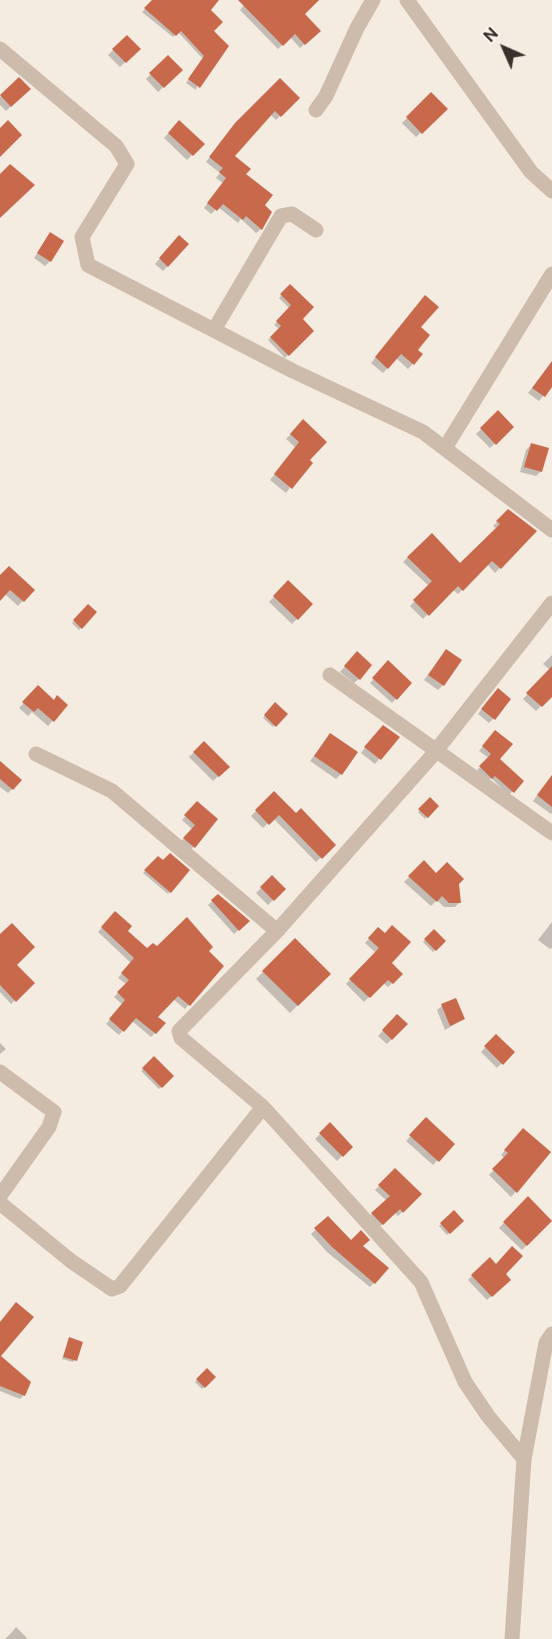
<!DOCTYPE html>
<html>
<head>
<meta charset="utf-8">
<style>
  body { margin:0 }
  #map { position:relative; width:552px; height:1639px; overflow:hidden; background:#f4ebe1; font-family:"Public Sans",sans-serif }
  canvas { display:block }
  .north { position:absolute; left:474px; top:18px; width:60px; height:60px; -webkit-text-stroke:4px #fbf5ee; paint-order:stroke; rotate:315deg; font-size:16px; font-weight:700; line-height:24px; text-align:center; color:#3b302b }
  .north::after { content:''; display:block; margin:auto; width:21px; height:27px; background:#3b302b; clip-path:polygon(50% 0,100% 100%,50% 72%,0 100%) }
</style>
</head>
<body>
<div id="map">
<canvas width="552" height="1639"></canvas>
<div class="north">N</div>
</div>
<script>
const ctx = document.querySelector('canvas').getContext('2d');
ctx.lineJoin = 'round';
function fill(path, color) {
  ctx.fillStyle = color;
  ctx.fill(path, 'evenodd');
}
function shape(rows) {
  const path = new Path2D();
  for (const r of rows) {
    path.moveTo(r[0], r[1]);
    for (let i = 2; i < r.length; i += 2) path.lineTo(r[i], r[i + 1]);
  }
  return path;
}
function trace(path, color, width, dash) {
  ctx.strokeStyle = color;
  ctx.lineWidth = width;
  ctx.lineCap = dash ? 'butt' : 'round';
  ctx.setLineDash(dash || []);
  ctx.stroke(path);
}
const shadow = shape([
  [154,0,217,0,209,10,212,31,196,90,186,83,203,59,178,32,173,37,142,12],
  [248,0,317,0,303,14,319,31,300,48,290,37,278,49,240,10],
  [127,37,139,49,120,67,108,55],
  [168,57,181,70,158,92,146,79],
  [19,79,29,89,6,111,0,105,0,97],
  [431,94,446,109,416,137,402,123],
  [298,98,276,120,270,114,233,156,263,205,261,229,256,233,241,219,238,223,218,207,211,214,204,208,223,183,216,178,220,173,206,162,231,130],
  [179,122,203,144,187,160,164,138],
  [50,234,50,261,45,266,34,258],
  [179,237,187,244,163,271,155,264],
  [290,286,301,319,312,331,285,358,268,340,279,329,274,325,289,308,279,298],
  [421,302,416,350,421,355,408,369,396,358,383,373,371,363],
  [540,378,552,378,552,385,539,401,528,393],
  [498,413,512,427,490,448,476,434],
  [303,422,308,461,286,493,270,480,296,448,286,439],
  [531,445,541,471,536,476,520,472,526,450],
  [508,511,535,531,495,573,487,564,458,594,452,589,423,619,410,606,429,586,403,562,417,548,460,565,497,529,493,526],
  [0,577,33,590,18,606,5,594,0,599],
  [288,582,311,605,292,624,269,602],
  [88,606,95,612,79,630,72,623],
  [446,651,443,685,438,690,424,680],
  [552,655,552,694,536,711,523,699,550,670,543,664],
  [352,658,359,679,354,683,340,672],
  [388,663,410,683,392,703,370,683],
  [38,688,53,701,66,706,48,726,32,712,28,716,19,708],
  [493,695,493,719,489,723,478,714],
  [275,704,286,714,273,727,263,718],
  [378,731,398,737,375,764,361,753],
  [330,735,341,774,336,779,310,761],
  [492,735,498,760,522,781,509,795,491,778,488,781,477,770,489,758,479,751],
  [204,743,228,767,213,781,189,757],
  [0,761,20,781,8,793,0,787],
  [552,776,552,813,551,814,533,801],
  [274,793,296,815,334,845,316,862,273,818,263,828,251,816],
  [430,799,437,806,425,819,418,812],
  [193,807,216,819,190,851,180,843,192,829,182,820],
  [158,858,163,862,188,870,168,894,143,873],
  [424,862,436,875,457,884,460,902,455,907,444,907,437,900,431,906,404,882],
  [272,877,284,889,268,905,256,893],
  [218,896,248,921,234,934,208,905],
  [115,914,125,931,147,950,207,951,222,966,185,1009,173,999,156,1017,164,1024,151,1037,132,1021,119,1035,106,1024,123,1005,114,997,126,984,118,978,131,963,98,932],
  [552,922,552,948,550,949,538,940],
  [378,929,390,963,401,974,388,987,383,983,364,1002,346,984,376,953,365,943],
  [434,931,444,941,433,952,423,942],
  [0,936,15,965,33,983,11,1004,0,992],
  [295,941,328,974,290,1013,256,979],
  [442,1006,464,1019,445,1030,437,1010],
  [397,1016,406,1024,387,1044,378,1036],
  [496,1036,513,1052,497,1068,481,1052],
  [0,1043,6,1049,0,1054],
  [154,1058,172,1076,159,1089,141,1071],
  [426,1119,453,1144,433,1165,406,1141],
  [329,1125,351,1147,337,1161,315,1139],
  [518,1135,549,1152,511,1197,489,1175,505,1159,501,1155],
  [395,1170,419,1194,398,1216,395,1213,378,1228,368,1218,387,1201,375,1190],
  [528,1198,551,1220,522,1250,499,1228],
  [454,1212,462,1221,447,1235,439,1226],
  [328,1218,351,1242,361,1246,374,1283,370,1287,327,1252,311,1234],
  [490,1259,509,1280,487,1300,468,1280],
  [70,1339,75,1360,73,1362,62,1359],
  [0,1358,24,1395,20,1399,0,1391],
  [207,1370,214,1377,202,1389,195,1382],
  [16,1627,28,1639,5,1639,12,1632]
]);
const building = shape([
  [152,0,219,0,211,10,223,22,214,31,229,46,200,88,188,79,204,56,181,31,176,36,144,8],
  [238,0,319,0,305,14,321,31,305,45,295,34,283,46],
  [127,35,141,49,126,63,112,49],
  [168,55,183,70,164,88,149,73],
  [19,77,31,89,11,107,0,95],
  [280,78,300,98,281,117,275,111,235,156,251,169,246,174,273,195,265,205,272,212,262,230,246,216,243,220,223,204,217,211,207,203,226,178,219,172,223,168,209,157,235,123],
  [431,92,448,109,422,134,406,117],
  [8,120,22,135,0,157,0,128],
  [179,120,205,144,193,156,168,133],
  [10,164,35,185,0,218,0,174],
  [50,232,64,241,51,262,37,253],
  [179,235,189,244,168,267,159,258],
  [290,284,314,307,303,319,314,331,289,356,270,337,281,326,276,321,291,305,280,294],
  [425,295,439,307,421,327,430,335,418,350,423,354,414,365,401,354,388,369,375,357],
  [552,361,552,387,545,397,532,388],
  [498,410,514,427,496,445,480,428],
  [303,419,327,442,310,460,313,463,292,489,274,474,299,442,290,434],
  [531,443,549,448,542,472,524,467],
  [508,509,537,531,501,569,492,561,463,591,458,586,429,616,413,600,432,581,407,557,432,533,460,563,500,524,496,521],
  [9,566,35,590,24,602,10,590,0,601,0,575],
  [288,580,313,604,298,620,273,596],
  [88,604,97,612,82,629,73,620],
  [446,649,462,660,444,686,428,675],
  [357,651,372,665,360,680,344,666],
  [388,660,412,683,397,700,372,678],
  [552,666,552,697,542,707,526,693],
  [38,685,54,700,57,695,68,705,54,722,38,708,34,712,22,702],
  [498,688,511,699,495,720,481,709],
  [275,702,288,714,276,727,264,715],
  [383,725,400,737,381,760,364,747],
  [495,730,513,744,500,759,524,781,514,793,495,776,492,779,479,766,491,754,482,746],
  [330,733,358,752,342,775,314,756],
  [204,741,230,767,219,777,193,752],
  [0,761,22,780,13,790,0,779],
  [552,775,552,807,537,795],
  [274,791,296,813,301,808,336,845,322,859,279,815,269,825,255,810],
  [430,797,439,806,428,818,418,809],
  [197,801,218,819,195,848,183,838,195,825,184,815],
  [170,853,190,870,171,893,144,870,158,856,163,860],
  [424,860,436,873,447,862,464,879,459,884,461,903,449,903,442,896,437,902,408,876],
  [272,875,286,889,274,901,260,887],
  [218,894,250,921,239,931,211,900],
  [115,911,132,926,128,931,147,948,153,943,157,946,187,917,213,947,209,951,224,966,190,1006,178,996,158,1017,166,1023,156,1034,136,1018,124,1032,109,1019,125,1000,117,992,129,980,121,973,134,958,101,927],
  [12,923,35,947,17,965,35,983,16,1002,0,985,0,934],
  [392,925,411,942,392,963,403,974,393,984,388,980,370,998,349,979,379,948,368,938,378,927,385,933],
  [434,929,446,941,436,951,424,939],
  [295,938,331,974,298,1006,262,971],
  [456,998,465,1019,450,1026,441,1004],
  [397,1014,408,1024,392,1040,382,1030],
  [496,1034,515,1052,503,1065,484,1046],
  [154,1056,174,1076,162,1088,142,1068],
  [426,1117,455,1144,439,1162,409,1135],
  [330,1122,353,1147,343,1157,319,1133],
  [523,1128,551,1152,517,1193,492,1169,508,1153,504,1150],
  [395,1168,422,1194,403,1213,400,1209,383,1225,371,1213,390,1196,378,1185],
  [528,1196,552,1221,527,1246,503,1222],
  [454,1210,464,1221,450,1234,440,1223],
  [328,1216,351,1240,361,1230,370,1240,363,1246,389,1268,375,1284,332,1247,314,1228],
  [512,1246,523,1256,506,1274,511,1280,492,1297,471,1275,490,1257,496,1264],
  [16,1302,34,1317,1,1356,31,1382,25,1396,0,1386,0,1322],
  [69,1337,83,1342,77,1361,63,1357],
  [207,1368,216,1377,205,1388,196,1379]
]);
const minor = shape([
  [407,0,531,172,552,191],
  [0,49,116,146,127,164,82,237,88,265,291,370,423,432,552,530],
  [316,110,326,96,357,28,373,0],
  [214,330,281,216,292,214,316,230],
  [445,448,552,274],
  [330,675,552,833],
  [36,754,112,791,277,931],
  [0,1072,54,1112,49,1127,0,1196],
  [0,1203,71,1261,112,1289,120,1286,263,1107],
  [524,1459,488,1416,465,1382,421,1282,263,1107,181,1038,179,1031,277,931,431,757,552,603]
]);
const tertiary = shape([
  [512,1639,524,1459,546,1343,552,1334]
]);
fill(shadow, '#0003');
fill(building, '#c8694b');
trace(minor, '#cdbbac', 15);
trace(tertiary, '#cdbbac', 15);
</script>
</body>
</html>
